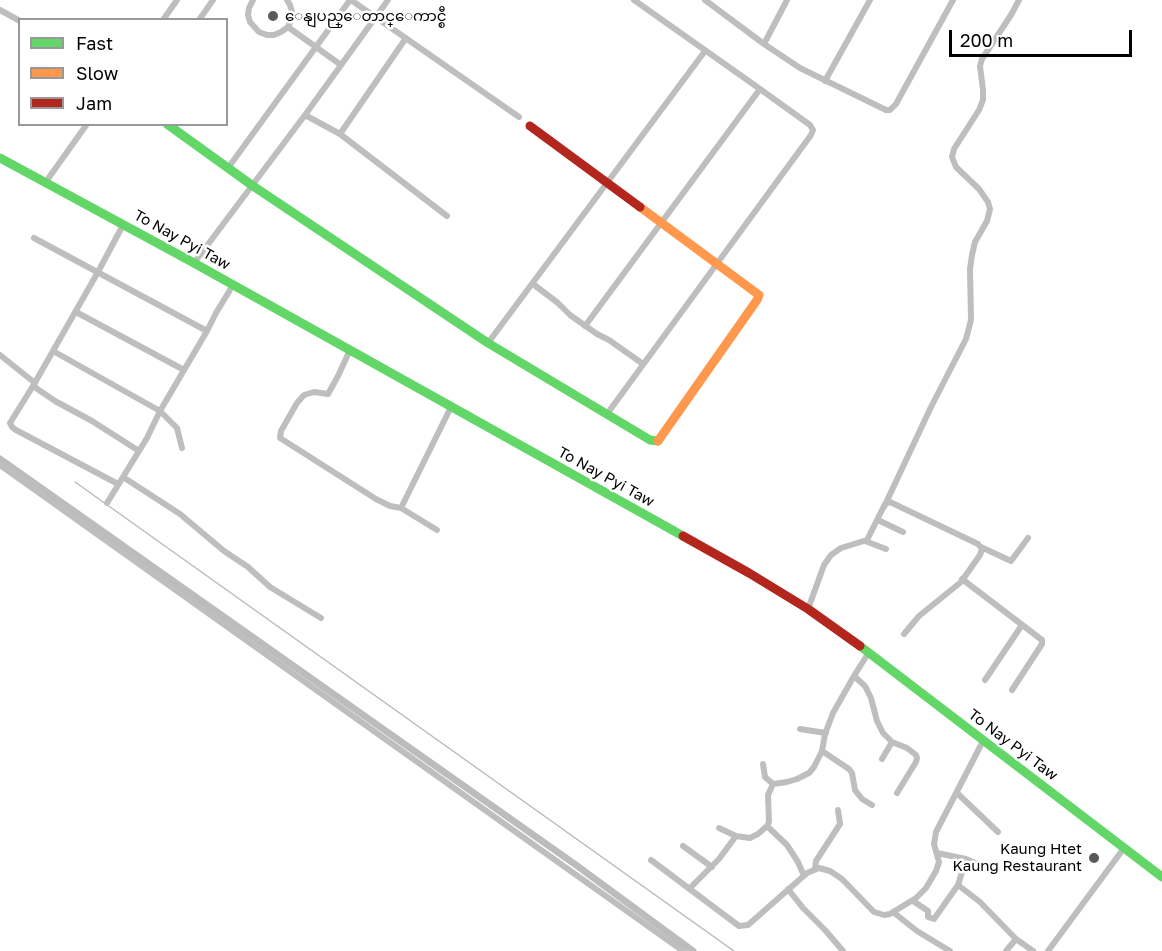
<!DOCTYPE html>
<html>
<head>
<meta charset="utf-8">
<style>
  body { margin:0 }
  #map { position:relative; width:1162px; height:951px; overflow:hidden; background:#fff; font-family:"Golos Text",sans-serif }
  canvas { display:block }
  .legend { position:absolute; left:18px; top:18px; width:210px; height:108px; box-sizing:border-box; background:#fff; border:2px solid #999; margin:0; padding:8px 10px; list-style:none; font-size:18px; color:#000 }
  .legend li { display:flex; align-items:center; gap:12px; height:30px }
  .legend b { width:30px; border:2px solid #999 }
  .scale { position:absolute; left:949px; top:30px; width:183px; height:27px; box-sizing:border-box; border:3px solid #000; border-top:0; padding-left:8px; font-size:18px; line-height:21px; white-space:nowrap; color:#000; -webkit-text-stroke:4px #fff; paint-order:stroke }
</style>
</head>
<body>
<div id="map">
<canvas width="1162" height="951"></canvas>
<ul class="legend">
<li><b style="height:8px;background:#63d668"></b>Fast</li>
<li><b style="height:8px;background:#ff974d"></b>Slow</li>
<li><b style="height:8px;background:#b3261e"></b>Jam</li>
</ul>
<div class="scale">200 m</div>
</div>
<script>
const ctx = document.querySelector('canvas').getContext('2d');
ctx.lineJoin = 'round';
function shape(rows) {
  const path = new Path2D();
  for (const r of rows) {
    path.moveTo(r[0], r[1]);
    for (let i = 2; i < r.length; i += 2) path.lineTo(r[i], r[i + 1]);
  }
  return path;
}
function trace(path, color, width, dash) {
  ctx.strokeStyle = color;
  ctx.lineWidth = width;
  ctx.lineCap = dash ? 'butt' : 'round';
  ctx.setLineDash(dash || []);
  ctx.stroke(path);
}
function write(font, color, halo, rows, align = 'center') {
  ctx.font = font + ' "Golos Text","Noto Sans Myanmar",sans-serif';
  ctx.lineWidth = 5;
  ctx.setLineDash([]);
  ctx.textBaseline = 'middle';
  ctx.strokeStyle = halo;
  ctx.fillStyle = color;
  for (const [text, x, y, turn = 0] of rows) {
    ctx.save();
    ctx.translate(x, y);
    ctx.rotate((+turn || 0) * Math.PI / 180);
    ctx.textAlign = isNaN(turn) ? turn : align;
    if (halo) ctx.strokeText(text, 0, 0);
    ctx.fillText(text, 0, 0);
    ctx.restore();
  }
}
const stream = shape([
  [75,482,734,951]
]);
const canal = shape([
  [0,459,576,865,693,951]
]);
const street = shape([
  [253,0,249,8,248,15,250,22,259,32,267,35,274,35,281,32,288,27,291,20,292,12,290,5,287,0],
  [351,0,519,117],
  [705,0,764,44,800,68,886,110,890,110,896,104,953,0],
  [0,10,20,21],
  [163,20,177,0],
  [199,20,213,0],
  [288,27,341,65],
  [764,44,787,0],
  [825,81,870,0],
  [305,115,340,134,447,216],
  [340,134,406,38],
  [228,168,350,0],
  [45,183,87,124],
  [34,238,207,331,160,411,147,438,107,503],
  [194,263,305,115,388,0],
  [533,284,558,303,570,315,597,334,609,340,643,364],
  [76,312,184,370],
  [585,326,760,89],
  [207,331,216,313,233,285],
  [488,343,705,51],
  [350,350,338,376,328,394,314,392,304,395,297,403,281,431,280,438,376,499,390,506,401,508,437,530],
  [53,351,160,411,177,428,182,448],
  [0,355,35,383],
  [33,386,55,401,92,421,139,451],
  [607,414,811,135,813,130,810,125,760,89,634,0],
  [0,465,683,951],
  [123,477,180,514,224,551,248,567,270,587,321,618],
  [118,484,16,430,12,427,10,423,33,386,98,272,123,225],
  [884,507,931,407,966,339,971,320,970,269,972,255,975,242,987,221,990,209,988,202,979,189,956,167,952,157,954,149,979,110,983,100,983,90,980,66,982,59,1011,15,1019,0],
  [401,508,451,407],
  [878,520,903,532],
  [865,541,886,549],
  [981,547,1011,561,1028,538],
  [962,579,1042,640,1042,644,1012,690],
  [808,609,824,565,831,555,841,548,867,540,885,504,890,502,978,544,982,549,980,555,961,582,919,616,904,634],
  [854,676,865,686,871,698,877,721,883,733,892,742,907,748,916,755,917,758,916,762,897,793],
  [985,680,1022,625],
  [800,729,826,733],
  [822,751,849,769,852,773,855,790,862,799,872,805],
  [882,759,892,742],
  [763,764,765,777,773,784],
  [957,793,998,832],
  [767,826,787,845,798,862,804,876],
  [719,828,736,836],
  [683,846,712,867],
  [937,853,966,859,989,869],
  [651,860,739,926,748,925,807,873,819,868,830,871,842,879,874,912,884,915,890,914,916,898,926,888,936,871,939,862,934,844,936,832,983,741],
  [815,869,816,861,840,824,838,810],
  [958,885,980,902,1016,939,1033,951],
  [689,889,719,859,736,836,750,838,758,834,767,826,769,822,768,795,773,784,787,782,797,779,809,773,814,767,822,751,825,734,833,713,854,676,869,652],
  [788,889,803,908,825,930,843,951],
  [913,901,928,911,928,917,934,919,958,885,966,859],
  [893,912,917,931,950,951],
  [1006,951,1016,939],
  [1048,951,1124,848]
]);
const fast = shape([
  [167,124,253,186,488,343,650,440,658,441],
  [0,158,194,263,683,536],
  [860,646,1162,877]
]);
const slow = shape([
  [640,207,759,295,757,300,658,441]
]);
const jam = shape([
  [530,126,640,207],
  [683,536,749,573,808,609,860,646]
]);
const markers = [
  [273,16,6,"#595959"],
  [1094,858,6,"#595959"]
];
const poiNames = [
  ["ေနျပည္ေတာင္ေကာင္စီ",285,16],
  ["Kaung Htet",1082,849,"right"],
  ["Kaung Restaurant",1082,866,"right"]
];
const streetNames = [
  ["To Nay Pyi Taw",182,240,29],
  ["To Nay Pyi Taw",606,477,29],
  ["To Nay Pyi Taw",1013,745,37]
];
trace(stream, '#bcbcbc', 1.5);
trace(canal, '#bcbcbc', 7);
trace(street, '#bebebe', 6);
trace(fast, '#63d668', 9);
trace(slow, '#ff974d', 9);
trace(jam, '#b3261e', 9);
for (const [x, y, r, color] of markers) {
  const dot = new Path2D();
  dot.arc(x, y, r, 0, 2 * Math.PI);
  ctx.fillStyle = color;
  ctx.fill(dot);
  trace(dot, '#fff', 2);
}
write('15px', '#000', '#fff', poiNames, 'left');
write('15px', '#000', '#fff', streetNames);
</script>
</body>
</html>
